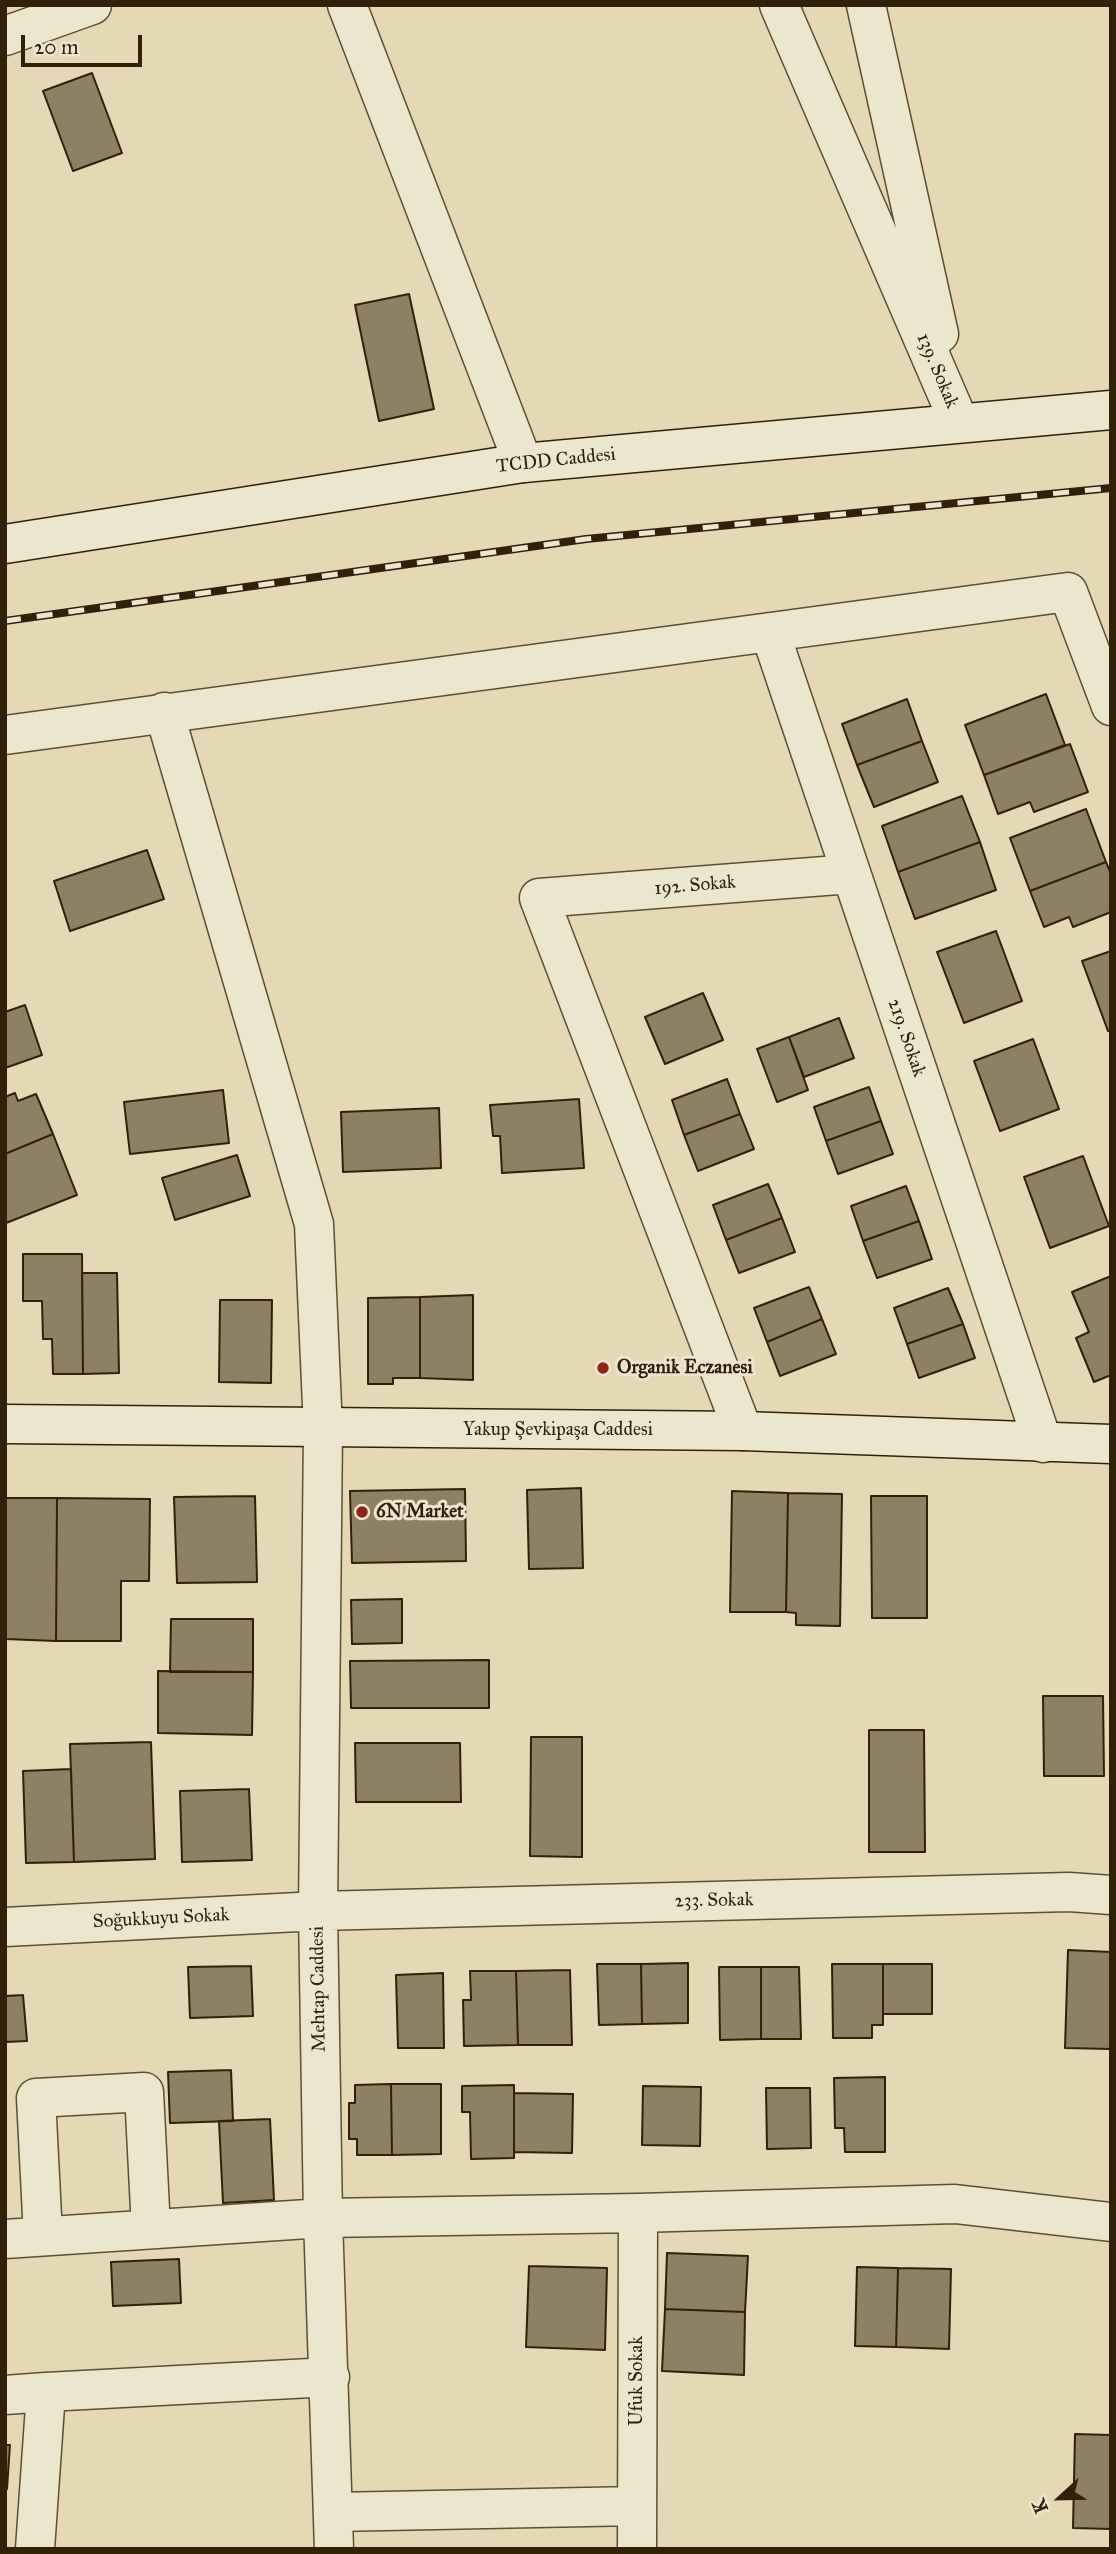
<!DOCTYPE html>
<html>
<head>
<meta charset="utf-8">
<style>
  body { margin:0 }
  #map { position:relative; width:1116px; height:2554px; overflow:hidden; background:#e4d8b5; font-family:"IM FELL Great Primer",serif }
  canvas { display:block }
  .frame { position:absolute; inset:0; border:7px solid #312109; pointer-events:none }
  .north { position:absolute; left:1025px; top:2463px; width:70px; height:70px; -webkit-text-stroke:5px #ede6cf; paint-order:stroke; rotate:248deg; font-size:19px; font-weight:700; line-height:28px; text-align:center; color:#312109 }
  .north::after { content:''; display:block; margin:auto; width:24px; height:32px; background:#312109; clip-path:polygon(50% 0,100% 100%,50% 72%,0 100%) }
  .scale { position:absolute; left:21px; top:35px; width:121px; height:32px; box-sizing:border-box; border:4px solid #312109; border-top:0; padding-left:9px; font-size:21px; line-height:24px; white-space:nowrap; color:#312109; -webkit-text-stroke:5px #ede6cf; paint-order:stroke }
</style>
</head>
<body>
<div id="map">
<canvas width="1116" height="2554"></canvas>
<div class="frame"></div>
<div class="north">K</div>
<div class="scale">20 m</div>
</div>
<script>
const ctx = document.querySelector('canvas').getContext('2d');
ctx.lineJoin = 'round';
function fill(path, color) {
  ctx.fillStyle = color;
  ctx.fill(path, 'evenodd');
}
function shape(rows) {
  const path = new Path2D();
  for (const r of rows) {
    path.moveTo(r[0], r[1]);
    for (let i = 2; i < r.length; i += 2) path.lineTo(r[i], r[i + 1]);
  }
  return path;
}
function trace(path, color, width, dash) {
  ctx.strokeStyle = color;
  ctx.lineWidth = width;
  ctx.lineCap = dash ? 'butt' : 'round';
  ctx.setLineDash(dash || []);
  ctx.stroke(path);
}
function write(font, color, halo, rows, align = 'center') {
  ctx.font = font + ' "IM FELL Great Primer",serif';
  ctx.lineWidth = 6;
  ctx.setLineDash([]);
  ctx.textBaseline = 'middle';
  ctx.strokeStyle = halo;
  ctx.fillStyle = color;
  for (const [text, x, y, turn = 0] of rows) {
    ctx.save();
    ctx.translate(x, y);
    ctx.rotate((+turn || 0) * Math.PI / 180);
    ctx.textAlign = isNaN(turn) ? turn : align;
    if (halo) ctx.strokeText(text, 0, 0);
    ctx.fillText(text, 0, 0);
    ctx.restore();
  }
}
const building = shape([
  [92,73,122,153,73,171,43,91,92,73],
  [409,294,434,409,379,421,355,305,409,294],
  [1046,694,1065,745,984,775,965,725,1046,694],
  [907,699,922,741,857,765,842,724,907,699],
  [922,741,938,782,874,807,857,765,922,741],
  [1070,744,1088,792,1034,812,1030,802,998,814,984,775,1070,744],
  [962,796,980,842,898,872,882,826,962,796],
  [1086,809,1106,862,1030,891,1010,838,1086,809],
  [980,842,996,890,915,919,898,872,980,842],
  [147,850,164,899,70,931,54,881,147,850],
  [1106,862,1111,874,1111,912,1073,927,1069,917,1044,927,1030,891,1106,862],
  [996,931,1022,1001,964,1023,937,952,996,931],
  [1111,951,1111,1030,1108,1031,1082,961,1111,951],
  [703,993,723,1040,665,1064,645,1017,703,993],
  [25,1005,42,1055,5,1068,5,1012,25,1005],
  [839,1018,854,1058,804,1077,789,1037,839,1018],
  [789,1037,808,1090,777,1102,757,1049,789,1037],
  [1033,1039,1059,1109,1000,1131,974,1061,1033,1039],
  [727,1079,740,1114,684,1135,672,1100,727,1079],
  [869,1087,881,1121,826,1141,814,1107,869,1087],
  [223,1090,229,1143,130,1154,124,1102,223,1090],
  [15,1093,18,1101,36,1094,53,1134,5,1154,5,1097,15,1093],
  [579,1099,584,1168,502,1173,500,1136,493,1136,490,1105,579,1099],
  [439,1108,441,1168,343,1172,341,1112,439,1108],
  [740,1114,754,1149,698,1171,684,1135,740,1114],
  [881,1121,893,1154,838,1174,826,1141,881,1121],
  [53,1134,77,1195,6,1223,5,1154,53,1134],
  [237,1155,250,1196,175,1220,162,1178,237,1155],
  [1083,1156,1109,1226,1050,1248,1024,1177,1083,1156],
  [768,1184,782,1218,726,1240,713,1205,768,1184],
  [906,1186,919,1221,863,1241,851,1206,906,1186],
  [782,1218,795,1252,739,1273,726,1240,782,1218],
  [919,1221,932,1259,877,1278,863,1241,919,1221],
  [23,1254,82,1254,83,1374,53,1374,52,1339,43,1339,42,1301,23,1301,23,1254],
  [82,1273,117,1273,119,1373,83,1374,82,1273],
  [1111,1276,1111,1375,1094,1382,1076,1338,1089,1332,1072,1292,1111,1276],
  [809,1287,822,1319,767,1342,754,1308,809,1287],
  [948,1288,963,1324,907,1344,894,1308,948,1288],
  [473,1295,473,1380,420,1378,420,1297,473,1295],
  [420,1297,420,1378,393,1378,393,1384,368,1384,368,1298,420,1297],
  [220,1300,272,1300,271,1383,219,1382,220,1300],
  [822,1319,836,1354,780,1376,767,1342,822,1319],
  [963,1324,975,1358,919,1378,907,1344,963,1324],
  [581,1488,583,1568,529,1569,527,1490,581,1488],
  [465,1489,466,1561,352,1563,350,1491,465,1489],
  [732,1491,788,1493,786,1612,730,1612,732,1491],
  [788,1493,842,1494,840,1626,796,1625,796,1613,786,1612,788,1493],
  [255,1496,257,1582,177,1583,174,1497,255,1496],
  [871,1496,927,1496,927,1618,872,1618,871,1496],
  [5,1498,57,1498,56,1641,5,1639,5,1498],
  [57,1498,150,1499,149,1581,121,1581,121,1641,56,1641,57,1498],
  [402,1599,402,1643,352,1644,351,1600,402,1599],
  [171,1619,253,1619,253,1672,170,1672,171,1619],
  [489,1660,489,1708,351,1708,350,1661,489,1660],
  [158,1671,253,1672,252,1735,158,1733,158,1671],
  [1043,1696,1103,1696,1104,1776,1044,1776,1043,1696],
  [869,1730,924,1730,925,1852,869,1852,869,1730],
  [531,1737,582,1737,582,1857,530,1856,531,1737],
  [151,1742,155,1859,74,1862,70,1744,151,1742],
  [355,1743,460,1743,461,1802,356,1802,355,1743],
  [71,1769,74,1862,26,1863,23,1771,71,1769],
  [249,1789,252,1860,182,1862,180,1791,249,1789],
  [1068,1950,1111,1952,1111,2049,1065,2048,1068,1950],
  [688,1963,688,2023,642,2024,641,1964,688,1963],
  [597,1964,641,1964,642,2024,599,2025,597,1964],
  [832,1964,883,1964,883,2025,872,2025,872,2038,833,2038,832,1964],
  [883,1964,932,1964,932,2014,883,2014,883,1964],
  [251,1966,253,2016,190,2018,188,1967,251,1966],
  [719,1967,761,1967,761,2039,720,2040,719,1967],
  [761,1967,799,1967,801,2039,761,2039,761,1967],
  [570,1970,572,2045,518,2045,516,1971,570,1970],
  [470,1971,516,1971,518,2045,464,2046,463,2000,471,2000,470,1971],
  [443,1973,444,2048,398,2048,396,1975,443,1973],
  [23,1995,27,2041,5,2042,5,1996,23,1995],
  [231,2070,233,2121,170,2123,168,2072,231,2070],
  [885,2077,885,2152,845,2152,844,2128,835,2128,834,2078,885,2077],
  [391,2084,441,2084,441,2154,392,2155,391,2084],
  [391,2084,392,2155,357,2155,357,2139,349,2139,349,2103,355,2103,355,2085,391,2084],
  [514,2085,514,2158,471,2159,470,2112,462,2112,462,2086,514,2085],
  [643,2086,701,2087,700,2146,642,2145,643,2086],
  [766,2088,810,2088,811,2148,767,2149,766,2088],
  [514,2093,573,2094,572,2153,514,2152,514,2093],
  [270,2119,274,2200,223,2203,219,2121,270,2119],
  [667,2253,748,2256,745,2312,665,2309,667,2253],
  [179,2259,181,2303,113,2306,111,2262,179,2259],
  [529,2266,607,2268,605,2350,526,2347,529,2266],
  [857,2267,898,2268,896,2347,855,2346,857,2267],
  [898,2268,951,2269,949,2349,896,2347,898,2268],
  [665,2309,745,2312,744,2375,662,2371,665,2309],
  [1075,2434,1111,2435,1111,2529,1073,2528,1075,2434],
  [5,2445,10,2445,7,2489,5,2489,5,2445]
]);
const minor = shape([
  [347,5,523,463],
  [779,5,959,422],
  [866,5,939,334],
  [5,36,92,5],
  [770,632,1043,1443],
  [164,712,314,1224,323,1429,318,1911,323,2218,334,2549],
  [5,735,1068,592,1111,706],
  [743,1431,539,898,851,874],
  [5,1927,318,1911,1069,1892,1111,1895],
  [43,2236,36,2098,144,2092,151,2229],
  [5,2239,323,2218,638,2213,955,2204,1111,2222],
  [5,2395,46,2392],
  [334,2512,637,2506],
  [35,2549,46,2392,330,2377],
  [637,2549,638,2213]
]);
const secondary = shape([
  [5,544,523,463,1111,410],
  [5,1424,743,1431,1111,1444]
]);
const rail = shape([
  [5,621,586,539,1111,488]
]);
const markers = [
  [603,1368,7,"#8f2418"],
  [362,1512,7,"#8f2418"]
];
const streetNames = [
  ["139. Sokak",937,371,67],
  ["TCDD Caddesi",556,461,-6],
  ["192. Sokak",695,886,-5],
  ["219. Sokak",906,1038,71],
  ["Yakup Şevkipaşa Caddesi",558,1430],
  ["233. Sokak",714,1901,-1],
  ["Soğukkuyu Sokak",161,1919,-3],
  ["Mehtap Caddesi",319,1989,-91],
  ["Ufuk Sokak",637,2381,-90]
];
const poiNames = [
  ["Organik Eczanesi",617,1368],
  ["6N Market",376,1512]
];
fill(building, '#8e8062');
trace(building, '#312109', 2);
trace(minor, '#5e4f34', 41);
trace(secondary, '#312109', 41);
trace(minor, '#ede6cf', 38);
trace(secondary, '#ede6cf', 38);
trace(rail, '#312109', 8);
trace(rail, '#ede6cf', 5, [16]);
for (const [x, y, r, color] of markers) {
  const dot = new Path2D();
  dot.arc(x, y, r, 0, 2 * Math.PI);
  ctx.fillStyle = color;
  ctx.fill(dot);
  trace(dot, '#ede6cf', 2.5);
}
write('19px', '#312109', '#ede6cf', streetNames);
write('bold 19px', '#312109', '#ede6cf', poiNames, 'left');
</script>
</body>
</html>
